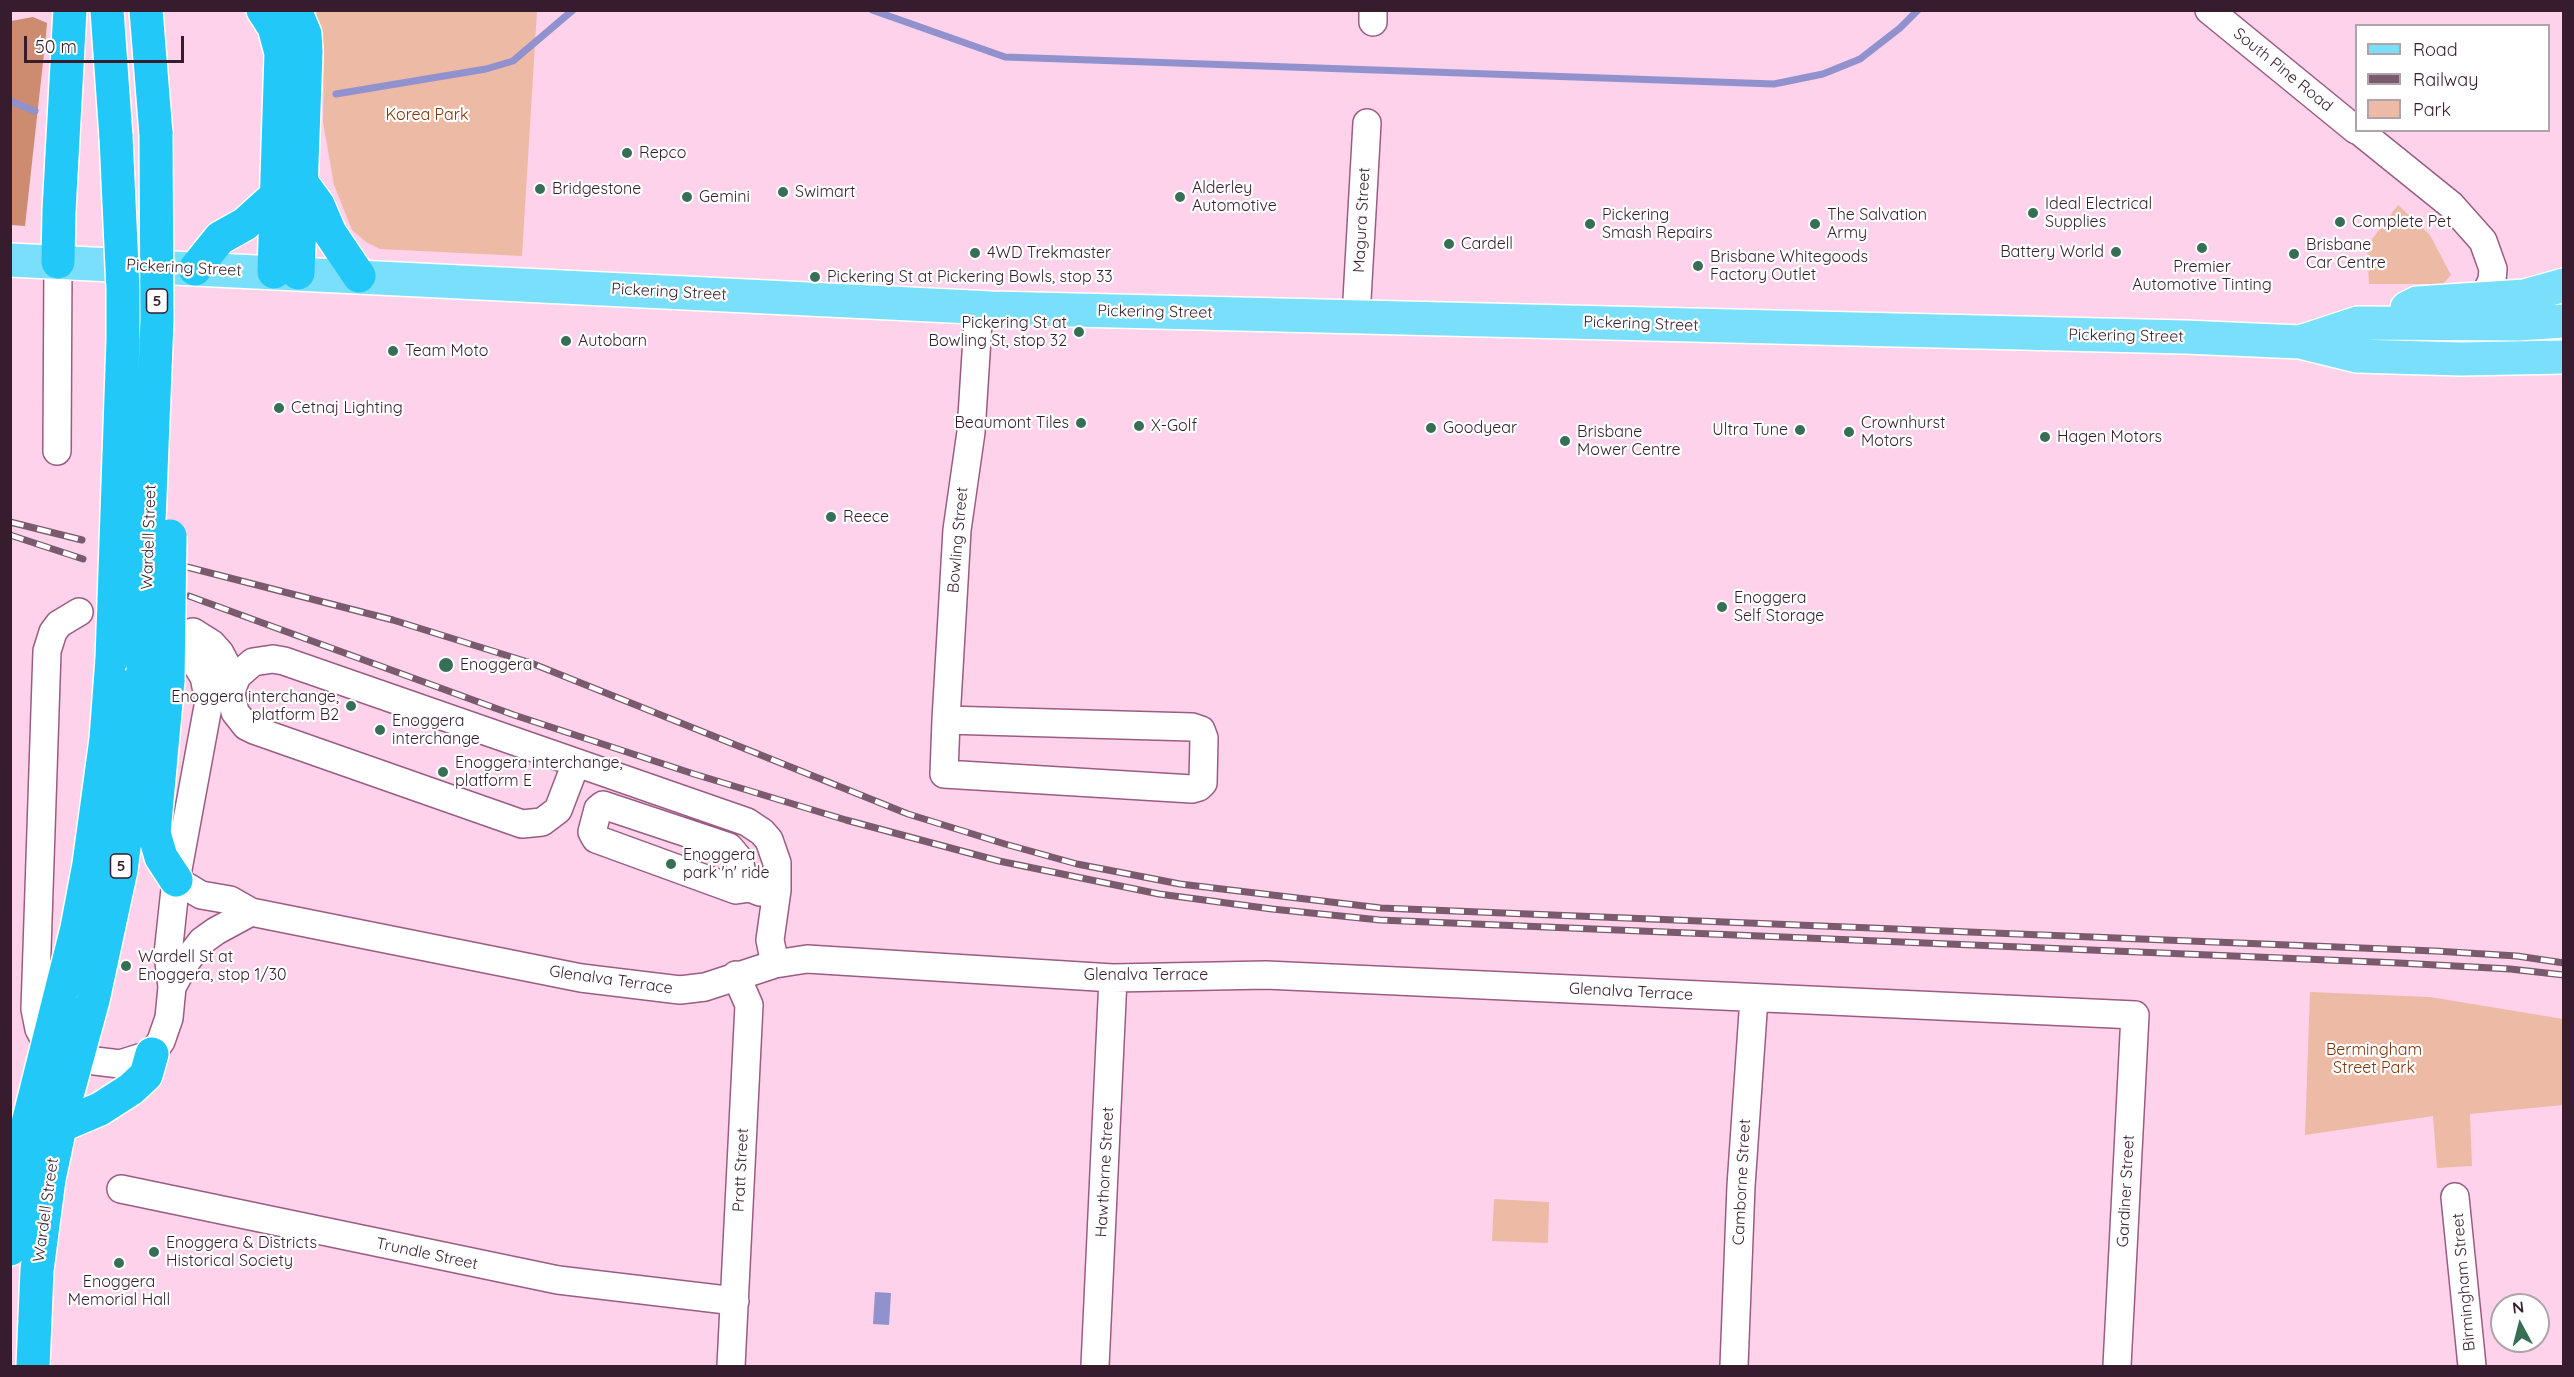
<!DOCTYPE html>
<html>
<head>
<meta charset="utf-8">
<style>
  body { margin:0 }
  #map { position:relative; width:2574px; height:1377px; overflow:hidden; background:#fdd2ea; font-family:Quicksand,sans-serif }
  canvas { display:block }
  .frame { position:absolute; inset:0; border:12px solid #361c2c; pointer-events:none }
  .legend { position:absolute; left:2355px; top:24px; width:195px; height:108px; box-sizing:border-box; background:#fff; border:2px solid #afa4ab; margin:0; padding:8px 10px; list-style:none; font-size:18px; color:#361c2c }
  .legend li { display:flex; align-items:center; gap:12px; height:30px }
  .legend b { width:30px; border:2px solid #afa4ab }
  .north { position:absolute; left:2490px; top:1293px; width:60px; height:60px; box-sizing:border-box; background:#fff; border:2px solid #afa4ab; border-radius:50%; rotate:353deg; font-size:16px; font-weight:700; line-height:24px; text-align:center; color:#361c2c }
  .north::after { content:''; display:block; margin:auto; width:21px; height:27px; background:#366f56; clip-path:polygon(50% 0,100% 100%,50% 72%,0 100%) }
  .scale { position:absolute; left:24px; top:36px; width:160px; height:27px; box-sizing:border-box; border:3px solid #361c2c; border-top:0; padding-left:8px; font-size:18px; line-height:21px; white-space:nowrap; color:#361c2c; -webkit-text-stroke:4px #fff; paint-order:stroke }
</style>
</head>
<body>
<div id="map">
<canvas width="2574" height="1377"></canvas>
<div class="frame"></div>
<ul class="legend">
<li><b style="height:8px;background:#7adffb"></b>Road</li>
<li><b style="height:8px;background:#7a5a6d"></b>Railway</li>
<li><b style="height:16px;background:#edbaa5"></b>Park</li>
</ul>
<div class="north">N</div>
<div class="scale">50 m</div>
</div>
<script>
const ctx = document.querySelector('canvas').getContext('2d');
ctx.lineJoin = 'round';
function fill(path, color) {
  ctx.fillStyle = color;
  ctx.fill(path, 'evenodd');
}
function shape(rows) {
  const path = new Path2D();
  for (const r of rows) {
    path.moveTo(r[0], r[1]);
    for (let i = 2; i < r.length; i += 2) path.lineTo(r[i], r[i + 1]);
  }
  return path;
}
function trace(path, color, width, dash) {
  ctx.strokeStyle = color;
  ctx.lineWidth = width;
  ctx.lineCap = dash ? 'butt' : 'round';
  ctx.setLineDash(dash || []);
  ctx.stroke(path);
}
function write(font, color, halo, rows, align = 'center') {
  ctx.font = font + ' Quicksand,sans-serif';
  ctx.lineWidth = 4.5;
  ctx.setLineDash([]);
  ctx.textBaseline = 'middle';
  ctx.strokeStyle = halo;
  ctx.fillStyle = color;
  for (const [text, x, y, turn = 0] of rows) {
    ctx.save();
    ctx.translate(x, y);
    ctx.rotate((+turn || 0) * Math.PI / 180);
    ctx.textAlign = isNaN(turn) ? turn : align;
    if (halo) ctx.strokeText(text, 0, 0);
    ctx.fillText(text, 0, 0);
    ctx.restore();
  }
}
const green = shape([
  [316,11,537,11,522,256,380,249,366,242,352,230,334,185,323,122,324,55],
  [2398,205,2430,235,2451,275,2443,284,2369,284,2367,246],
  [2310,992,2430,997,2563,1019,2563,1105,2470,1114,2472,1166,2437,1168,2433,1116,2305,1135],
  [1494,1199,1549,1202,1548,1243,1492,1241]
]);
const forest = shape([
  [33,17,47,23,46,35,25,226,11,225,11,21]
]);
const water = shape([
  [875,1292,891,1293,889,1325,873,1324]
]);
const stream = shape([
  [872,10,1005,57,1774,84,1823,74,1860,59,1900,28,1918,10],
  [336,94,486,69,513,61,573,10],
  [10,101,35,111]
]);
const minor = shape([
  [2209,10,2356,130],
  [1373,22,1373,10],
  [2358,130,2451,205,2483,241,2493,269,2492,280,2483,300],
  [1356,317,1367,123],
  [57,451,58,262],
  [79,612,59,624,53,632,47,651,35,1009,39,1029,47,1044,95,1061,120,1064,152,1054,161,1041,169,1018,172,987,168,954,176,880,209,701,204,677,188,651],
  [193,632,212,644,220,653,231,674,233,686],
  [946,720,1192,727,1201,730,1204,738,1203,783,1199,787,1192,789,944,774,946,720,957,530,971,432,979,307],
  [576,763,558,810,542,822,522,824,254,730,246,726,235,712,231,694,233,686,237,676,253,662,273,659,284,661,747,822,762,832,769,840,777,863,777,890,770,940,775,964],
  [176,880,201,895,230,900,251,912,581,978,680,990,705,987,775,964,807,959,1113,978,1266,975,2135,1015,2117,1366],
  [750,888,736,890,596,839,592,832,598,809,603,805,729,847,739,859,742,874,750,888,760,892,777,890],
  [172,987,185,963,202,941,216,931,251,912],
  [121,1189,558,1280,735,1301],
  [2455,1197,2472,1366],
  [731,1366,749,1005,736,975],
  [1095,1366,1113,978],
  [1734,1366,1741,1186,1754,998]
]);
const major = shape([
  [10,260,992,308,2185,337,2300,342,2357,356,2461,359,2564,357],
  [2407,308,2417,303,2525,296,2564,285],
  [2300,342,2358,323,2518,324,2564,321]
]);
const highway = shape([
  [107,10,116,137],
  [146,10,156,134],
  [263,10,274,27,281,53,274,272],
  [295,10,305,34,306,52,298,273],
  [302,183,318,205,330,233,359,276],
  [58,262,59,211,70,10],
  [195,269,220,238,245,224,277,195],
  [168,680,154,833,161,857,176,880],
  [60,1126,100,1109,131,1089,146,1075,152,1054],
  [10,1249,27,1127,77,928,89,864,106,739,112,659],
  [33,1366,37,1270,49,1179,66,1099,93,1000,121,870,138,742,143,671]
]);
const rail = shape([
  [10,522,82,540],
  [10,535,83,559],
  [187,567,393,620,531,663,908,814,1005,844,1077,864,1180,884,1381,908,2435,951,2517,956,2564,963],
  [189,596,514,715,694,774,846,820,999,861,1159,894,1272,909,1380,920,2399,963,2510,969,2564,975]
]);
const highwayBridge = shape([
  [112,659,123,340,123,289,116,137],
  [143,671,157,320,156,134],
  [168,680,170,536]
]);
const markers = [
  [627,153,6,"#366f56"],
  [540,189,6,"#366f56"],
  [783,192,6,"#366f56"],
  [687,197,6,"#366f56"],
  [1180,197,6,"#366f56"],
  [2033,213,6,"#366f56"],
  [2340,222,6,"#366f56"],
  [1590,224,6,"#366f56"],
  [1815,224,6,"#366f56"],
  [1449,244,6,"#366f56"],
  [2202,248,6,"#366f56"],
  [2116,252,6,"#366f56"],
  [975,253,6,"#366f56"],
  [2294,254,6,"#366f56"],
  [1698,266,6,"#366f56"],
  [815,277,6,"#366f56"],
  [1079,332,6,"#366f56"],
  [566,341,6,"#366f56"],
  [393,351,6,"#366f56"],
  [279,408,6,"#366f56"],
  [1081,423,6,"#366f56"],
  [1139,426,6,"#366f56"],
  [1431,428,6,"#366f56"],
  [1800,430,6,"#366f56"],
  [1849,432,6,"#366f56"],
  [2045,437,6,"#366f56"],
  [1565,441,6,"#366f56"],
  [831,517,6,"#366f56"],
  [1722,607,6,"#366f56"],
  [446,665,8,"#366f56"],
  [351,706,6,"#366f56"],
  [380,730,6,"#366f56"],
  [443,772,6,"#366f56"],
  [671,864,6,"#366f56"],
  [126,966,6,"#366f56"],
  [154,1252,6,"#366f56"],
  [119,1263,6,"#366f56"]
];
const shields = [
  [157,301,21],
  [121,866,21]
];
const shieldNames = [
  ["5",157,301],
  ["5",121,866]
];
const streetNames = [
  ["South Pine Road",2283,70,39],
  ["Magura Street",1362,220,-87],
  ["Pickering Street",184,268,3],
  ["Pickering Street",669,292,3],
  ["Pickering Street",1155,312,1],
  ["Pickering Street",1641,324,2],
  ["Pickering Street",2126,336,1],
  ["Wardell Street",149,537,-88],
  ["Bowling Street",958,540,-85],
  ["Glenalva Terrace",1146,975],
  ["Glenalva Terrace",611,980,8],
  ["Glenalva Terrace",1631,992,3],
  ["Pratt Street",741,1170,-87],
  ["Hawthorne Street",1105,1172,-87],
  ["Camborne Street",1742,1182,-87],
  ["Gardiner Street",2126,1191,-87],
  ["Wardell Street",46,1210,-82],
  ["Trundle Street",427,1254,12],
  ["Birmingham Street",2464,1282,-95]
];
const parkNames = [
  ["Korea Park",427,115],
  ["Bermingham",2374,1050],
  ["Street Park",2374,1068]
];
const poiNames = [
  ["Repco",639,153],
  ["Alderley",1192,188],
  ["Automotive",1192,206],
  ["Bridgestone",552,189],
  ["Swimart",795,192],
  ["Gemini",699,197],
  ["Ideal Electrical",2045,204],
  ["Supplies",2045,222],
  ["Pickering",1602,215],
  ["Smash Repairs",1602,233],
  ["The Salvation",1827,215],
  ["Army",1827,233],
  ["Complete Pet",2352,222],
  ["Cardell",1461,244],
  ["Brisbane",2306,245],
  ["Car Centre",2306,263],
  ["Battery World",2104,252,"right"],
  ["4WD Trekmaster",987,253],
  ["Brisbane Whitegoods",1710,257],
  ["Factory Outlet",1710,275],
  ["Premier",2202,267,"center"],
  ["Automotive Tinting",2202,285,"center"],
  ["Pickering St at Pickering Bowls, stop 33",827,277],
  ["Pickering St at",1067,323,"right"],
  ["Bowling St, stop 32",1067,341,"right"],
  ["Autobarn",578,341],
  ["Team Moto",405,351],
  ["Cetnaj Lighting",291,408],
  ["Beaumont Tiles",1069,423,"right"],
  ["Crownhurst",1861,423],
  ["Motors",1861,441],
  ["X-Golf",1151,426],
  ["Goodyear",1443,428],
  ["Ultra Tune",1788,430,"right"],
  ["Brisbane",1577,432],
  ["Mower Centre",1577,450],
  ["Hagen Motors",2057,437],
  ["Reece",843,517],
  ["Enoggera",1734,598],
  ["Self Storage",1734,616],
  ["Enoggera",460,665],
  ["Enoggera interchange,",339,697,"right"],
  ["platform B2",339,715,"right"],
  ["Enoggera",392,721],
  ["interchange",392,739],
  ["Enoggera interchange,",455,763],
  ["platform E",455,781],
  ["Enoggera",683,855],
  ["park 'n' ride",683,873],
  ["Wardell St at",138,957],
  ["Enoggera, stop 1/30",138,975],
  ["Enoggera & Districts",166,1243],
  ["Historical Society",166,1261],
  ["Enoggera",119,1282,"center"],
  ["Memorial Hall",119,1300,"center"]
];
fill(green, '#edbaa5');
fill(forest, '#cd8b70');
fill(water, '#9191ce');
trace(stream, '#9191ce', 7);
trace(minor, '#9b5c82', 30);
trace(major, '#fff', 36);
trace(highway, '#fff', 36);
trace(minor, '#fff', 27);
trace(major, '#7adffb', 33);
trace(highway, '#22c9f8', 33);
trace(rail, '#7a5a6d', 7);
trace(rail, '#fff', 4.5, [14]);
trace(highwayBridge, '#fff', 36, []);
trace(highwayBridge, '#22c9f8', 33);
for (const [x, y, r, color] of markers) {
  const dot = new Path2D();
  dot.arc(x, y, r, 0, 2 * Math.PI);
  ctx.fillStyle = color;
  ctx.fill(dot);
  trace(dot, '#fff', 2);
}
for (const [x, y, w] of shields) {
  const box = new Path2D();
  box.roundRect(x - w / 2, y - 12, w, 24, 4.5);
  ctx.fillStyle = '#fff';
  ctx.fill(box);
  trace(box, '#361c2c', 1.5);
}
write('bold 15px', '#361c2c', null, shieldNames);
write('16px', '#361c2c', '#fff', streetNames);
write('16px', '#813206', '#fff', parkNames);
write('16px', '#361c2c', '#fff', poiNames, 'left');
</script>
</body>
</html>
